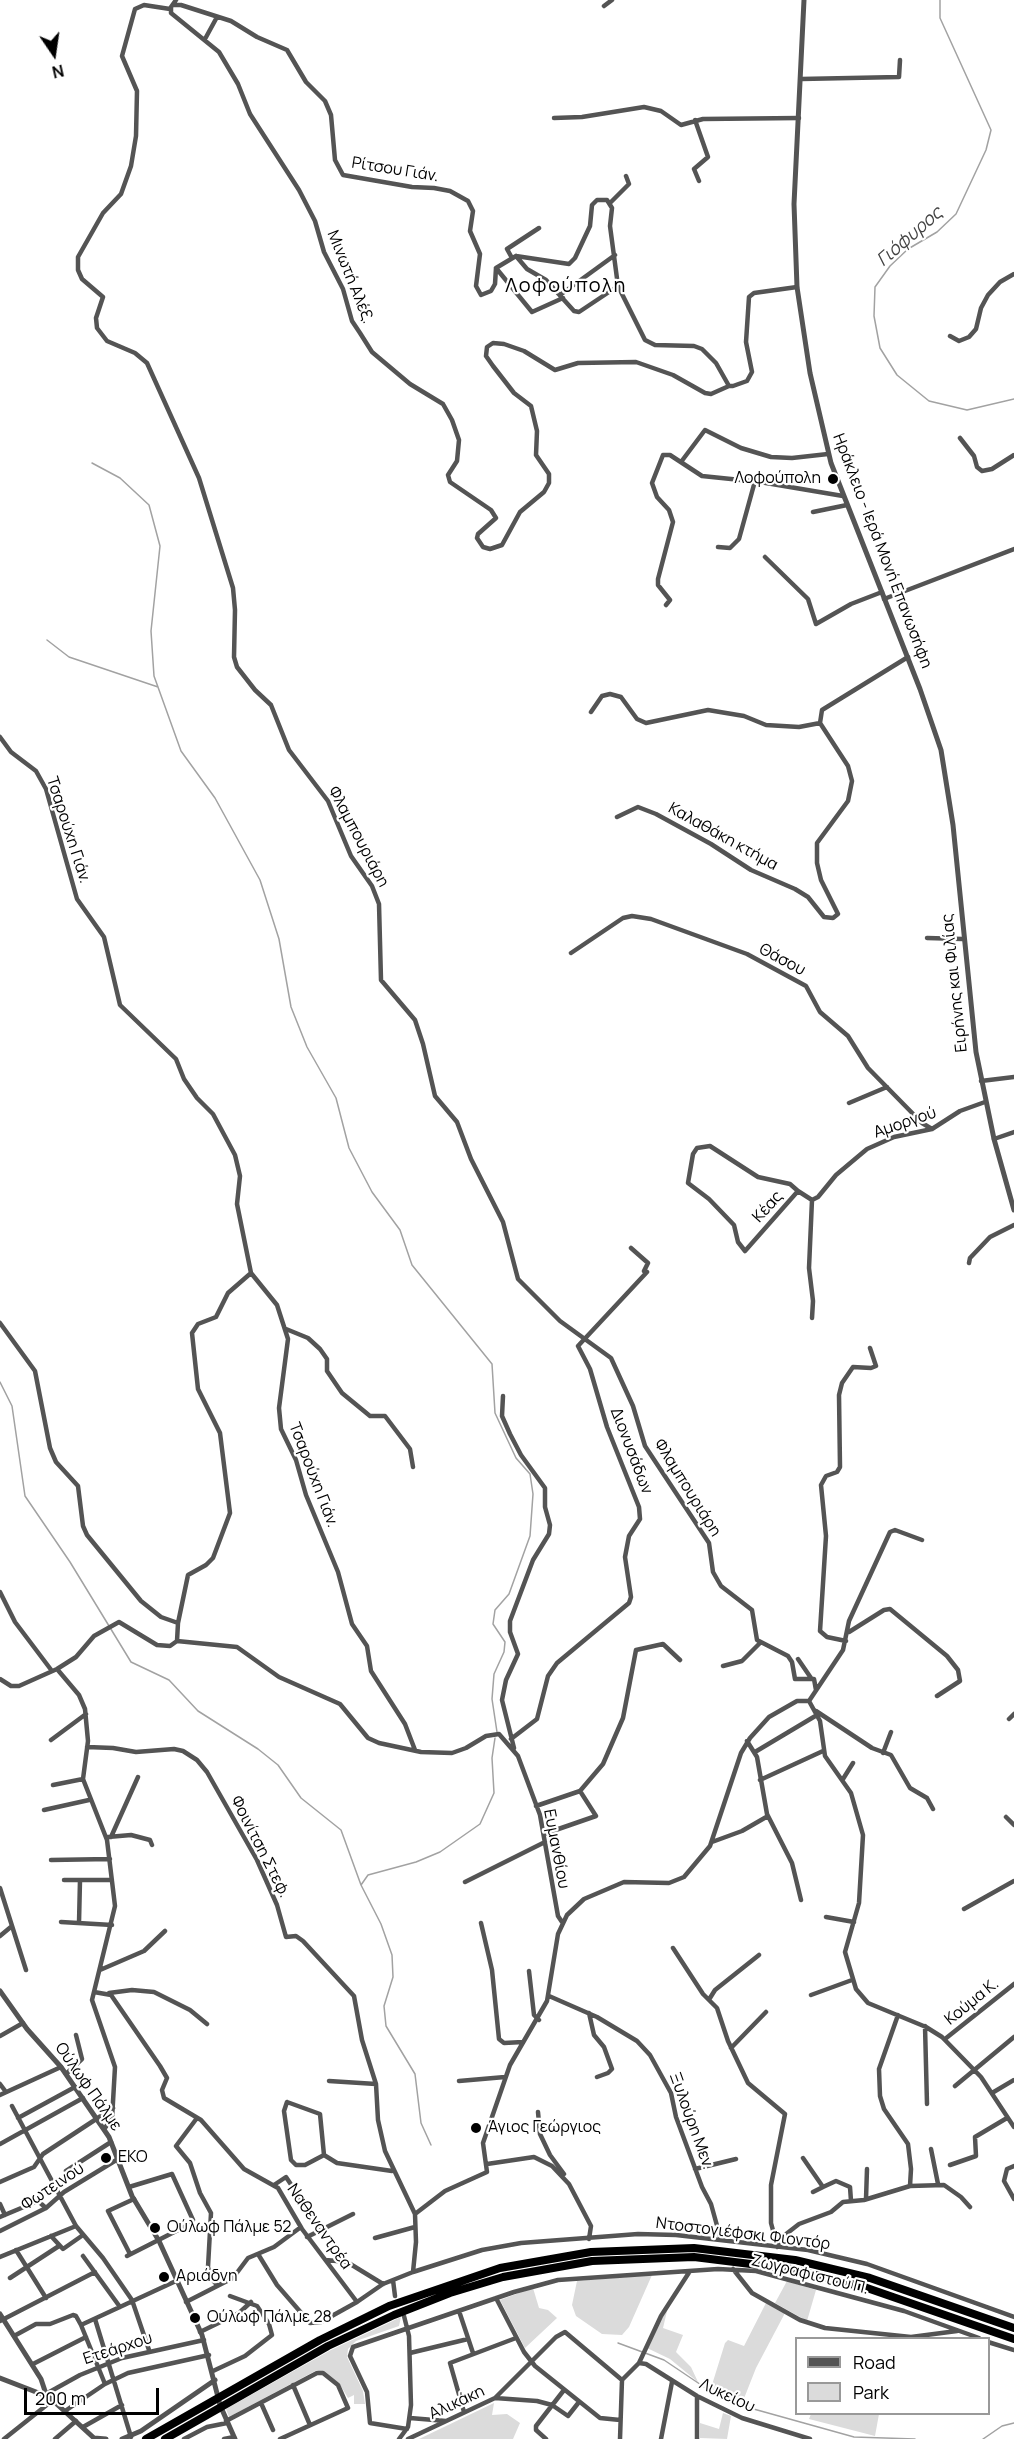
<!DOCTYPE html>
<html>
<head>
<meta charset="utf-8">
<style>
  body { margin:0 }
  #map { position:relative; width:1014px; height:2439px; overflow:hidden; background:#fff; font-family:Manrope,sans-serif }
  canvas { display:block }
  .legend { position:absolute; left:795px; top:2337px; width:195px; height:78px; box-sizing:border-box; background:#fff; border:2px solid #999; margin:0; padding:8px 10px; list-style:none; font-size:18px; color:#000 }
  .legend li { display:flex; align-items:center; gap:12px; height:30px }
  .legend b { width:30px; border:2px solid #999 }
  .north { position:absolute; left:24px; top:24px; width:60px; height:60px; -webkit-text-stroke:4px #fff; paint-order:stroke; rotate:167deg; font-size:16px; font-weight:700; line-height:24px; text-align:center; color:#000 }
  .north::after { content:''; display:block; margin:auto; width:21px; height:27px; background:#000; clip-path:polygon(50% 0,100% 100%,50% 72%,0 100%) }
  .scale { position:absolute; left:24px; top:2388px; width:135px; height:27px; box-sizing:border-box; border:3px solid #000; border-top:0; padding-left:8px; font-size:18px; line-height:21px; white-space:nowrap; color:#000; -webkit-text-stroke:4px #fff; paint-order:stroke }
</style>
</head>
<body>
<div id="map">
<canvas width="1014" height="2439"></canvas>
<ul class="legend">
<li><b style="height:8px;background:#545454"></b>Road</li>
<li><b style="height:16px;background:#dbdbdb"></b>Park</li>
</ul>
<div class="north">N</div>
<div class="scale">200 m</div>
</div>
<script>
const ctx = document.querySelector('canvas').getContext('2d');
ctx.lineJoin = 'round';
function fill(path, color) {
  ctx.fillStyle = color;
  ctx.fill(path, 'evenodd');
}
function shape(rows) {
  const path = new Path2D();
  for (const r of rows) {
    path.moveTo(r[0], r[1]);
    for (let i = 2; i < r.length; i += 2) path.lineTo(r[i], r[i + 1]);
  }
  return path;
}
function trace(path, color, width, dash) {
  ctx.strokeStyle = color;
  ctx.lineWidth = width;
  ctx.lineCap = dash ? 'butt' : 'round';
  ctx.setLineDash(dash || []);
  ctx.stroke(path);
}
function write(font, color, halo, rows, align = 'center') {
  ctx.font = font + ' Manrope,sans-serif';
  ctx.lineWidth = 4.5;
  ctx.setLineDash([]);
  ctx.textBaseline = 'middle';
  ctx.strokeStyle = halo;
  ctx.fillStyle = color;
  for (const [text, x, y, turn = 0] of rows) {
    ctx.save();
    ctx.translate(x, y);
    ctx.rotate((+turn || 0) * Math.PI / 180);
    ctx.textAlign = isNaN(turn) ? turn : align;
    if (halo) ctx.strokeText(text, 0, 0);
    ctx.fillText(text, 0, 0);
    ctx.restore();
  }
}
const green = shape([
  [652,2275,629,2327,622,2335,602,2334,576,2316,572,2305,577,2281],
  [787,2281,816,2290,807,2321,775,2303],
  [533,2288,539,2308,548,2310,557,2318,525,2348,500,2300],
  [766,2303,785,2313,756,2368,743,2401,718,2393,711,2388,725,2343,728,2340,744,2346],
  [668,2307,663,2328,683,2335,676,2352,691,2367,698,2382,670,2359,647,2348],
  [401,2317,399,2326,356,2341,348,2349,347,2357,363,2391,365,2404,354,2404,354,2395,348,2398,339,2383,317,2370,229,2417,226,2409,331,2350],
  [494,2403,492,2415,507,2414,520,2423,513,2439,419,2439],
  [723,2413,731,2416,727,2439,700,2438,700,2423,719,2429],
  [811,2414,879,2414,875,2436,809,2419]
]);
const stream = shape([
  [940,0,940,18,991,130,986,150,956,214,937,232,908,249,890,266,875,287,874,316,880,348,897,375,929,401,967,410,1014,399],
  [92,463,120,478,149,505,160,546,151,631,154,676,181,751,215,798,260,880,279,939,291,1007,307,1047,336,1098,349,1148,372,1192,400,1230,412,1265,492,1364,495,1413,516,1458,530,1474,533,1494,530,1536,509,1594,495,1610,493,1624,505,1642,504,1652,494,1674,492,1699,497,1732],
  [47,640,69,657,158,687],
  [0,1382,12,1406,25,1496,70,1562,131,1662,169,1680,198,1711,258,1749,278,1765,301,1798,341,1830,361,1885,381,1924,392,1955,393,1977,384,2006,386,2026,415,2074,421,2123,431,2145],
  [361,1885,368,1875,416,1862,440,1852,480,1824,494,1793,492,1758,495,1738],
  [618,2343,664,2360,725,2401,854,2437,915,2439],
  [983,2439,1002,2426,1014,2423]
]);
const minor = shape([
  [176,0,171,7,171,13,219,52,238,84,250,114,299,190,315,221,324,252,343,289,352,321,360,333,372,352,410,384,443,404,452,420,459,440,457,461,448,475,450,482,491,510,496,518,478,534,477,538,483,547,490,549,502,545,520,512,544,492,549,483,549,474,536,455,537,431,531,406,514,393,493,366,486,356,487,347,493,343,504,344,524,351,555,370,578,363,636,362,673,375,705,393,711,394,729,386],
  [173,5,181,5,231,21,257,37,287,50,306,82,325,101,331,115,335,160,343,175,412,187,434,188,450,191,468,201,473,211,470,231,480,254,476,286,481,295,491,291,495,284,496,268,516,256,569,264,575,258,590,226,592,205,597,200,607,200,612,208,610,226,618,286,645,340,655,345,694,346,702,349,716,363,729,386,733,386,747,381,752,372,746,342,749,297,754,293,797,287],
  [604,6,612,0],
  [170,9,144,5,135,9,122,56,137,91,136,136,131,166,121,194,103,213,78,257,78,270,82,279,103,297,96,318,97,328,107,341,135,353,147,363,199,478,233,588,235,610,234,657,237,667,255,690,271,705,289,750,328,801,351,856,372,886,379,904,381,980,415,1020,423,1044,435,1096,457,1122,471,1159,503,1222,518,1279,560,1321,611,1358,633,1406,645,1446,709,1543,713,1572,721,1586,752,1610,757,1640,788,1656,792,1662,795,1679,814,1679,816,1690],
  [205,39,217,17],
  [801,79,899,77,900,60],
  [554,118,582,117,644,107,661,111,681,125,703,119,799,118],
  [695,120,708,157,694,169,699,181],
  [610,203,629,184,626,176],
  [516,256,527,269,546,280,574,311,579,312,618,286],
  [512,258,507,249,539,228],
  [496,268,532,312,563,298],
  [560,295,615,255],
  [950,336,959,341,969,337,976,329,981,308,988,295,1000,282,1014,274],
  [960,438,974,456,977,467,982,471,992,469,1014,455],
  [681,462,705,430,741,448,771,457,792,458,828,454],
  [813,512,847,505],
  [718,547,730,548,739,539,755,481],
  [765,557,808,599,816,624,851,604,882,592],
  [884,599,1014,549],
  [666,605,670,600,658,585,658,579,673,522,669,510,657,497,652,483,663,455,670,455,702,476,760,482,843,496],
  [591,712,602,696,610,694,621,697,637,719,646,723,708,710,744,716,766,725,799,727,820,723],
  [0,737,11,752,36,771,46,789,77,899,104,937,120,1005,176,1059,184,1079,197,1098,213,1114,235,1155,240,1176,237,1204,251,1273,277,1305,288,1339,279,1408,281,1429,296,1460,306,1495,338,1572,352,1624,367,1646,371,1671,405,1724,415,1750],
  [617,817,638,807,656,814,711,844,751,870,795,889,808,897,824,917,833,918,838,914,821,880,817,863,817,843,848,801,852,781,848,766,820,723,822,710,908,657],
  [927,938,963,939],
  [571,953,623,918,632,916,651,919,747,954,806,986,820,1012,848,1036,868,1068,922,1123,932,1129],
  [981,1081,1014,1077],
  [849,1103,887,1087],
  [994,1139,1014,1132],
  [798,1191,790,1184,758,1177,710,1146,697,1148,693,1154,688,1183,709,1199,734,1225,738,1242,745,1251,798,1191,812,1200],
  [812,1200,818,1197,836,1175,867,1149,894,1137,932,1129,960,1111,985,1102],
  [812,1200,809,1268,813,1301,812,1318],
  [969,1263,970,1258,990,1237,1014,1225],
  [0,1323,35,1371,50,1448,56,1462,78,1486,83,1526,87,1535,141,1601,161,1617,178,1623],
  [286,1329,308,1338,320,1349,327,1359,327,1371,342,1393,370,1416,385,1416,410,1449,413,1467],
  [503,1396,502,1416,510,1434,521,1455,545,1488,545,1507,550,1525,549,1534,533,1560,510,1621,510,1632,518,1654,506,1680,502,1700,514,1748],
  [0,1592,15,1622,52,1671],
  [849,1632,884,1610,890,1609,947,1656,958,1670,960,1681,937,1696],
  [177,1641,178,1623,188,1575,206,1565,213,1558,230,1513,220,1433,198,1389,192,1333,198,1324,216,1317,228,1293,251,1273],
  [846,1641,827,1637,820,1631,826,1536,821,1485,826,1476,837,1472,840,1467,839,1395,842,1383,853,1367,871,1368,876,1366,870,1348],
  [798,1659,811,1678],
  [723,1666,742,1661,760,1643],
  [57,1669,79,1695,85,1709,88,1741,83,1779,107,1840,115,1906,92,2000,115,2067,112,2119,104,2129],
  [0,1679,11,1686,19,1686,57,1669,76,1657,94,1636,119,1622,157,1645,170,1646,177,1641,237,1647,279,1677,340,1704,368,1738,379,1743,421,1752,452,1753,466,1748,486,1736,499,1734,518,1756,540,1815,558,1916,562,1922],
  [809,1701,820,1721,825,1756,851,1793,863,1835,859,1903,845,1952,856,1989,868,2003,926,2027,942,2037,981,2077,1014,2127],
  [809,1701,843,1650,849,1621,890,1532,895,1530,922,1540],
  [816,1711,872,1748,891,1755,910,1788,927,1798,933,1809],
  [1009,1719,1014,1714],
  [511,1739,537,1719,548,1676,557,1663,629,1603,631,1597,625,1557,629,1536,640,1519,639,1507,607,1427,590,1369,578,1346,647,1272,644,1271,648,1263,631,1248],
  [51,1740,86,1714],
  [747,1741,757,1757,767,1814,792,1863,801,1900],
  [87,1747,113,1748,136,1752,174,1749,183,1751,197,1760,207,1772,257,1860,277,1905,286,1937,296,1936,303,1941,354,1996,362,2040,376,2084,378,2120,385,2151,415,2214,416,2242,413,2272],
  [755,1752,817,1715],
  [883,1753,891,1732],
  [843,1779,853,1763],
  [760,1780,823,1751],
  [53,1785,83,1779],
  [536,1806,580,1791,603,1764,623,1718,636,1650,663,1644,680,1660],
  [44,1810,89,1800],
  [1006,1817,1014,1825],
  [544,1834,596,1816,580,1791],
  [108,1837,131,1835,150,1840,152,1845],
  [111,1837,138,1777],
  [712,1842,742,1831,768,1816],
  [51,1860,110,1859],
  [64,1880,112,1880],
  [465,1882,545,1842],
  [0,1888,26,1970],
  [964,1909,1014,1881],
  [826,1917,854,1922],
  [61,1922,112,1925],
  [79,1923,80,1880],
  [481,1923,492,1970,499,2039,504,2043,523,2042],
  [0,1936,12,1926],
  [673,1948,703,1994,717,2008,728,2041,748,2083,785,2114,771,2185,771,2223,777,2245],
  [100,1970,144,1951,165,1931],
  [529,1971,534,2015,539,2020],
  [94,1992,111,1995,160,2066,167,2078,162,2090,164,2098,201,2120,244,2169,278,2188,302,2229,357,2302,383,2284,413,2272,482,2250,521,2243,638,2234,676,2235,808,2250,867,2264,1014,2317],
  [109,1993,132,1990,154,1992,190,2010,207,2024],
  [811,1995,852,1980],
  [549,1996,597,2017,637,2041,650,2055,671,2093,676,2117,702,2187,711,2204,721,2240],
  [710,1998,715,1990,759,1955],
  [589,2013,594,2035,604,2047,612,2069,608,2073,597,2077],
  [898,2015,879,2069,880,2096,884,2109,908,2144,911,2169,910,2186,944,2185,961,2197,970,2207],
  [925,2026,927,2104],
  [0,2036,23,2023],
  [945,2039,1014,1984],
  [731,2048,766,2012],
  [66,2074,82,2059,76,2035],
  [329,2081,376,2084],
  [459,2081,505,2077],
  [0,2084,6,2092],
  [955,2086,1014,2037],
  [992,2093,1014,2080],
  [0,2095,61,2067],
  [287,2102,320,2114,324,2155,305,2165,296,2165,291,2160,284,2111,287,2102],
  [12,2106,76,2226,103,2258,132,2300,149,2350],
  [538,2112,540,2134,550,2155,564,2174],
  [18,2118,75,2087],
  [197,2118,176,2146,190,2163,200,2193,211,2213,208,2267,211,2278,217,2285],
  [0,2144,83,2098],
  [931,2149,938,2184],
  [324,2155,337,2163,392,2171],
  [803,2158,823,2187,836,2181,850,2187,851,2201],
  [487,2164,534,2157,552,2166,569,2184,591,2226,589,2239],
  [950,2165,976,2156,975,2137,1007,2118],
  [1014,2166,1007,2169,1004,2181,1014,2199],
  [695,2169,736,2159],
  [66,2171,111,2142],
  [0,2182,34,2167,43,2154,113,2108],
  [274,2185,286,2177,308,2210],
  [813,2192,823,2187],
  [866,2199,867,2169],
  [0,2204,5,2215],
  [415,2214,445,2191,487,2172,483,2143,510,2065,547,2001,558,1934,567,1915,584,1899,624,1882,669,1883,684,1877,710,1846,741,1753,750,1738,769,1717,797,1701,809,1701],
  [0,2217,38,2201,46,2208],
  [0,2231,46,2208,64,2192,118,2159],
  [51,2236,63,2249,83,2235],
  [307,2237,353,2214],
  [375,2238,415,2227],
  [777,2247,781,2238,799,2224,831,2212,843,2202,864,2200,910,2186],
  [16,2250,46,2298],
  [130,2254,108,2211,134,2199],
  [258,2254,277,2285,310,2323,321,2322,357,2302],
  [83,2256,120,2307],
  [127,2256,190,2224,193,2220,172,2174,129,2187],
  [0,2257,76,2226],
  [326,2260,347,2262,383,2284],
  [733,2269,752,2293,800,2320,825,2328,911,2337,957,2331],
  [10,2278,59,2246],
  [393,2280,395,2296],
  [496,2298,524,2352,535,2366,600,2418,620,2420],
  [186,2302,233,2278,248,2258,274,2247,301,2227],
  [459,2311,473,2353],
  [95,2319,131,2437],
  [0,2321,95,2272],
  [81,2325,105,2384],
  [200,2332,239,2313,251,2302],
  [14,2336,36,2324,50,2324,73,2315,76,2316,81,2325,176,2281],
  [988,2342,1014,2350],
  [410,2353,468,2339],
  [639,2363,646,2364,697,2396,742,2418,810,2439],
  [639,2363,661,2316,690,2271],
  [33,2364,86,2337],
  [213,2371,245,2356,272,2335,269,2324,257,2306,230,2296],
  [293,2385,310,2425],
  [44,2395,80,2375,122,2358,204,2340],
  [495,2398,556,2337,565,2332,622,2380],
  [261,2403,273,2430],
  [65,2411,105,2384,128,2373,209,2355],
  [464,2412,450,2363,516,2338],
  [410,2418,446,2421],
  [226,2421,317,2373,323,2373,338,2385,348,2408,280,2439],
  [83,2427,122,2405],
  [407,2429,370,2423,367,2392,350,2356,353,2347,514,2292,558,2280,718,2269,756,2271,904,2311,979,2338],
  [4,2439,53,2400],
  [55,2439,76,2421],
  [184,2439,207,2427,227,2423],
  [224,2439,234,2437],
  [399,2439,408,2427,411,2405,409,2336,404,2316],
  [408,2439,495,2398,537,2401,552,2405,568,2416,579,2402],
  [546,2439,536,2430,536,2426,564,2390],
  [620,2439,622,2380,639,2363],
  [661,2439,672,2382],
  [697,2439,697,2396]
]);
const tertiary = shape([
  [804,0,794,204,797,287,810,373,831,463,920,689,941,750,953,825,976,1052,994,1139,1014,1210],
  [0,1991,27,2029,61,2067,109,2137,132,2196,159,2241,202,2335,220,2405,235,2439],
  [0,2314,41,2379,45,2391,44,2395],
  [0,2378,49,2397,94,2438,106,2439],
  [122,2439,141,2431,215,2380]
]);
const motorway = shape([
  [146,2439,320,2340,389,2306,500,2268,591,2252,694,2248,795,2260,870,2278,1014,2328],
  [165,2439,328,2346,394,2315,450,2293,503,2277,592,2261,694,2257,791,2269,867,2288,1014,2339]
]);
const markers = [
  [833,479,6,"#000"],
  [476,2128,6,"#000"],
  [106,2158,6,"#000"],
  [155,2228,6,"#000"],
  [164,2277,6,"#000"],
  [195,2318,6,"#000"]
];
const streetNames = [
  ["Ρίτσου Γιάν.",395,170,9],
  ["Μινωτή Αλέξ.",350,277,68],
  ["Ηράκλειο - Ιερά Μονή Επανωσήφη",882,551,69],
  ["Τσαρούχη Γιάν.",68,830,72],
  ["Φλαμπουριάρη",358,837,62],
  ["Καλαθάκη κτήμα",723,837,29],
  ["Θάσου",782,960,28],
  ["Ειρήνης και Φιλίας",955,983,-96],
  ["Αμοργού",905,1123,-19],
  ["Κέας",768,1207,-48],
  ["Διονυσάδων",631,1451,69],
  ["Τσαρούχη Γιάν.",313,1475,69],
  ["Φλαμπουριάρη",687,1488,58],
  ["Φοινίτση Στεφ.",260,1847,63],
  ["Ευμανθίου",556,1849,79],
  ["Κούμα Κ.",972,2002,-39],
  ["Ούλωφ Πάλμε",88,2087,55],
  ["Ξυλούρη Μεν.",691,2121,70],
  ["Φωτεινού",53,2187,-34],
  ["Ναθεναντρέα",319,2227,55],
  ["Ντοστογιέφσκι Φιοντόρ",743,2234,7],
  ["Ζωγραφιστού Π.",810,2275,14],
  ["Ετεάρχου",118,2349,-18],
  ["Λυκείου",727,2396,25],
  ["Αλικάκη",457,2403,-25]
];
const poiNames = [
  ["Λοφούπολη",821,479,"right"],
  ["Άγιος Γεώργιος",488,2128],
  ["EKO",118,2158],
  ["Ούλωφ Πάλμε 52",167,2228],
  ["Αριάδνη",176,2277],
  ["Ούλωφ Πάλμε 28",207,2318]
];
const waterNames = [
  ["Γιόφυρος",910,237,-41]
];
const quarterNames = [
  ["Λοφούπολη",566,286]
];
fill(green, '#dbdbdb');
trace(stream, '#a2a2a2', 1.5);
trace(minor, '#545454', 4.5);
trace(tertiary, '#545454', 5);
trace(motorway, '#000', 8);
for (const [x, y, r, color] of markers) {
  const dot = new Path2D();
  dot.arc(x, y, r, 0, 2 * Math.PI);
  ctx.fillStyle = color;
  ctx.fill(dot);
  trace(dot, '#fff', 2);
}
write('16px', '#000', '#fff', streetNames);
write('16px', '#000', '#fff', poiNames, 'left');
write('italic 18px', '#434343', '#fff', waterNames);
ctx.letterSpacing = '1.5px';
write('20px', '#000', '#fff', quarterNames);
ctx.letterSpacing = '0px';
</script>
</body>
</html>
